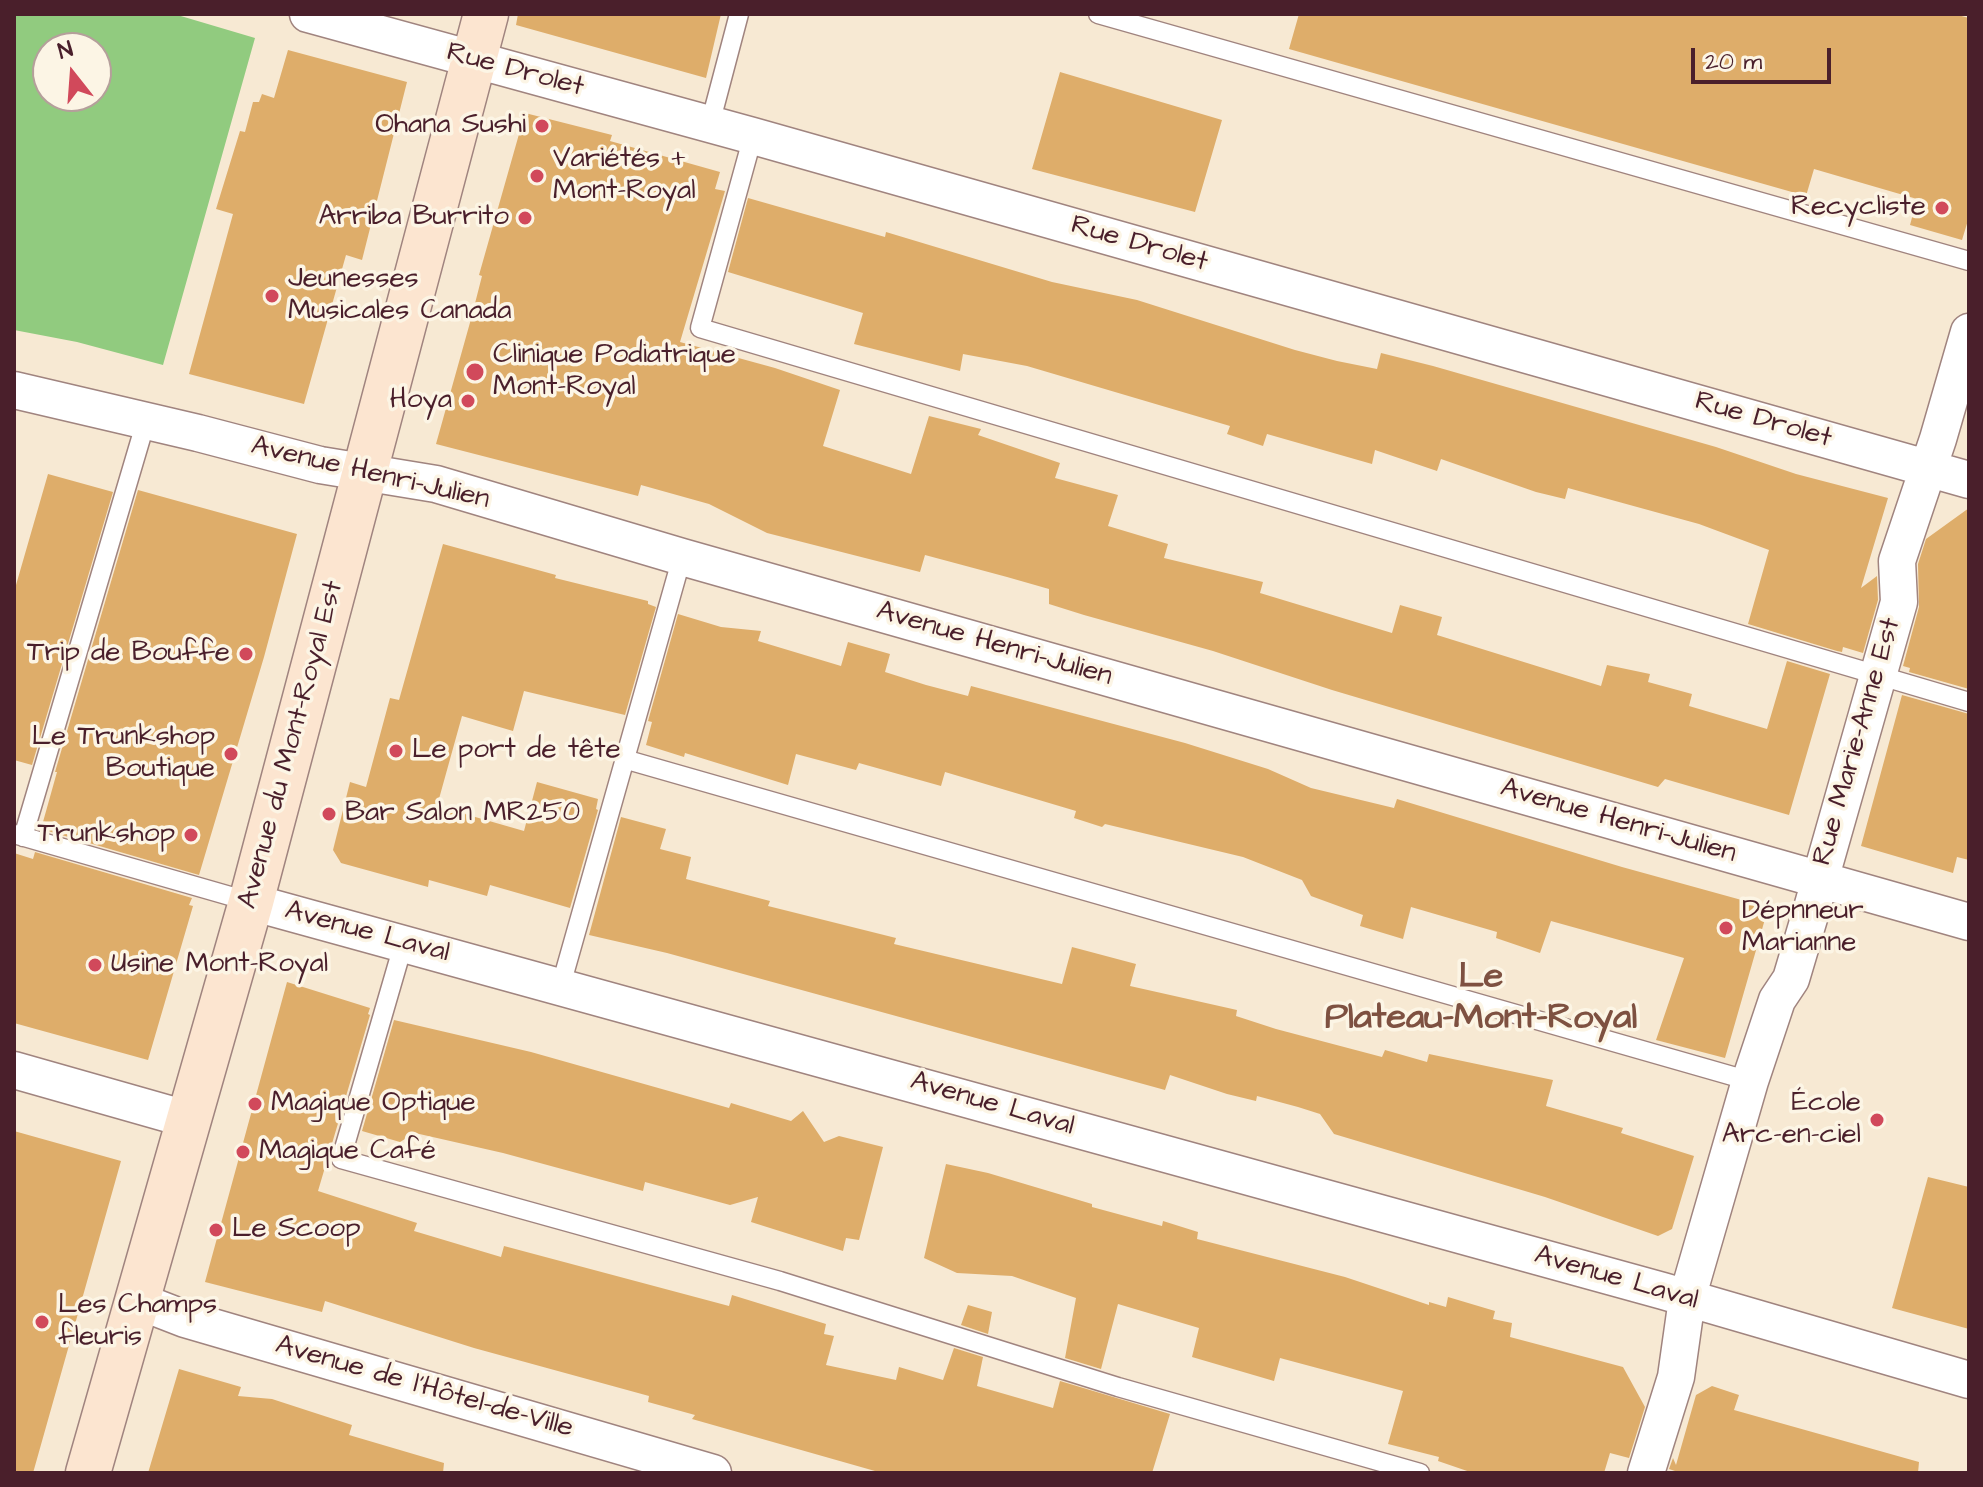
<!DOCTYPE html>
<html>
<head>
<meta charset="utf-8">
<style>
  body { margin:0 }
  #map { position:relative; width:1983px; height:1487px; overflow:hidden; background:#f7e9d3; font-family:"Architects Daughter",sans-serif }
  canvas { display:block }
  .frame { position:absolute; inset:0; border:16px solid #4a1f2b; pointer-events:none }
  .north { position:absolute; left:32px; top:32px; width:80px; height:80px; box-sizing:border-box; background:#fcf5e5; border:2px solid #b59f9b; border-radius:50%; rotate:343deg; font-size:22px; font-weight:700; line-height:32px; text-align:center; color:#4a1f2b }
  .north::after { content:''; display:block; margin:auto; width:28px; height:36px; background:#d1495b; clip-path:polygon(50% 0,100% 100%,50% 72%,0 100%) }
  .scale { position:absolute; left:1691px; top:48px; width:140px; height:36px; box-sizing:border-box; border:4px solid #4a1f2b; border-top:0; padding-left:10px; font-size:24px; line-height:28px; white-space:nowrap; color:#4a1f2b; -webkit-text-stroke:6px #fcf5e5; paint-order:stroke }
</style>
</head>
<body>
<div id="map">
<canvas width="1983" height="1487"></canvas>
<div class="frame"></div>
<div class="north">N</div>
<div class="scale">20 m</div>
</div>
<script>
const ctx = document.querySelector('canvas').getContext('2d');
ctx.lineJoin = 'round';
function fill(path, color) {
  ctx.fillStyle = color;
  ctx.fill(path, 'evenodd');
}
function shape(rows) {
  const path = new Path2D();
  for (const r of rows) {
    path.moveTo(r[0], r[1]);
    for (let i = 2; i < r.length; i += 2) path.lineTo(r[i], r[i + 1]);
  }
  return path;
}
function trace(path, color, width, dash) {
  ctx.strokeStyle = color;
  ctx.lineWidth = width;
  ctx.lineCap = dash ? 'butt' : 'round';
  ctx.setLineDash(dash || []);
  ctx.stroke(path);
}
function write(font, color, halo, rows, align = 'center') {
  ctx.font = font + ' "Architects Daughter",sans-serif';
  ctx.lineWidth = 7;
  ctx.setLineDash([]);
  ctx.textBaseline = 'middle';
  ctx.strokeStyle = halo;
  ctx.fillStyle = color;
  for (const [text, x, y, turn = 0] of rows) {
    ctx.save();
    ctx.translate(x, y);
    ctx.rotate((+turn || 0) * Math.PI / 180);
    ctx.textAlign = isNaN(turn) ? turn : align;
    if (halo) ctx.strokeText(text, 0, 0);
    ctx.fillText(text, 0, 0);
    ctx.restore();
  }
}
const green = shape([
  [14,14,174,14,255,38,163,365,77,342,14,330],
  [48,48,96,48,96,96,48,96]
]);
const building = shape([
  [518,14,721,14,706,78,516,25],
  [1299,14,1954,14,1969,18,1969,217,1962,240,1910,225,1917,199,1814,169,1806,196,1289,49],
  [288,50,407,82,362,260,346,255,304,404,189,374,233,214,216,209,240,131,245,132,253,102,259,102,262,94,274,98],
  [1060,72,1222,120,1195,212,1032,169],
  [525,113,612,135,610,141,720,172,715,189,725,191,680,342,775,368,840,390,823,446,911,474,929,416,981,429,978,435,1060,463,1055,478,1118,495,1108,526,1168,544,1164,558,1263,582,1260,593,1392,633,1400,605,1442,617,1437,635,1601,686,1607,665,1650,674,1648,682,1692,694,1689,706,1767,729,1787,661,1830,674,1789,815,1665,779,1658,787,1332,690,1213,651,1084,615,1049,604,1049,589,1007,577,925,555,920,572,767,533,709,504,641,485,638,496,436,444,471,319,482,276,479,275],
  [748,198,885,237,886,232,1052,282,1137,300,1295,350,1337,361,1377,369,1381,353,1433,366,1716,447,1796,474,1888,498,1861,588,1877,576,1878,600,1863,653,1843,647,1842,652,1837,651,1748,624,1769,550,1699,524,1568,488,1565,499,1536,492,1441,459,1437,471,1375,450,1372,464,1267,434,1263,446,1227,434,1230,426,1027,366,963,354,960,371,854,344,863,313,728,272],
  [48,474,113,492,32,765,14,760,14,592],
  [138,490,297,534,264,657,199,875,41,829,57,772,55,772],
  [1969,508,1969,689,1909,672,1910,668,1903,666,1919,607,1918,564,1926,539],
  [443,544,556,575,555,578,648,601,648,604,656,607,625,715,524,691,513,731,462,716,437,806,524,831,537,782,598,799,596,809,598,810,570,908,490,885,487,896,429,880,428,887,341,863,333,850,350,782,366,787,390,698,399,700],
  [678,614,721,627,761,631,758,641,841,666,848,642,890,654,885,672,926,685,968,696,971,686,1185,743,1268,769,1311,788,1394,808,1397,799,1622,867,1756,904,1765,919,1725,1058,1656,1040,1684,958,1551,921,1540,953,1496,938,1497,932,1411,907,1403,939,1360,926,1363,915,1311,896,1302,880,1243,857,1105,824,1102,827,1074,818,1076,811,945,772,941,786,859,763,856,770,796,754,788,785,685,753,684,757,646,745,652,722,648,721],
  [1902,695,1969,714,1969,860,1957,857,1953,873,1861,846],
  [621,817,666,829,660,849,691,857,686,879,770,901,768,906,896,938,894,944,1062,984,1072,947,1136,964,1130,986,1237,1010,1236,1016,1276,1029,1382,1057,1385,1050,1427,1062,1429,1054,1553,1080,1546,1106,1623,1128,1621,1133,1694,1156,1672,1229,1658,1236,1545,1197,1334,1134,1320,1114,1298,1107,1257,1096,1256,1101,1227,1094,1170,1075,1165,1090,667,953,589,935],
  [35,852,192,898,189,905,193,906,148,1060,14,1023,14,853,33,859],
  [287,982,370,1008,368,1014,370,1015,318,1191,417,1223,414,1231,501,1257,504,1246,729,1306,732,1295,826,1324,824,1334,834,1336,826,1365,896,1380,899,1367,943,1380,954,1348,983,1357,977,1386,1053,1408,1060,1381,1170,1414,1152,1473,882,1473,692,1419,695,1415,648,1402,649,1396,474,1348,325,1301,322,1312,205,1282],
  [394,1020,531,1052,729,1108,731,1103,791,1121,803,1111,824,1142,839,1136,883,1147,859,1240,846,1238,843,1251,751,1222,758,1197,730,1205,645,1182,643,1191,503,1153,415,1133,400,1142,362,1131],
  [14,1131,121,1161,33,1473,14,1473],
  [946,1164,988,1173,1092,1204,1092,1207,1162,1226,1163,1221,1198,1232,1197,1239,1345,1277,1429,1305,1429,1302,1446,1307,1448,1297,1495,1311,1493,1319,1512,1323,1510,1337,1623,1367,1645,1407,1629,1458,1610,1453,1604,1473,1473,1473,1438,1461,1439,1457,1388,1444,1403,1391,1280,1358,1274,1381,1192,1357,1199,1328,1118,1304,1101,1369,1065,1358,1076,1298,1012,1276,957,1273,924,1258],
  [1928,1177,1969,1187,1969,1329,1892,1308],
  [968,1305,992,1312,988,1334,961,1325],
  [179,1369,241,1387,238,1396,272,1399,352,1425,349,1435,444,1463,443,1473,148,1473],
  [1712,1386,1739,1395,1734,1410,1919,1462,1918,1473,1674,1473,1675,1471,1669,1469,1673,1458,1676,1465,1696,1395]
]);
const lane = shape([
  [1098,14,1969,261],
  [710,124,739,14],
  [753,136,700,328,1969,702],
  [624,759,1750,1081],
  [14,834,251,902],
  [23,837,146,421],
  [404,942,341,1159,780,1281,1118,1387,1420,1473],
  [561,985,682,557]
]);
const street = shape([
  [308,14,753,136,1969,480],
  [14,390,198,433,320,465,436,484,682,557,1969,922],
  [251,902,1663,1291,1969,1380],
  [14,1070,190,1120],
  [136,1300,185,1319,713,1473],
  [1646,1473,1676,1377,1687,1299,1695,1271,1750,1081,1777,1000,1791,979,1810,915,1899,602,1897,561,1938,439,1969,332]
]);
const secondary = shape([
  [88,1473,251,902,486,14]
]);
const markers = [
  [542,126,8,"#d1495b"],
  [537,176,8,"#d1495b"],
  [1942,208,8,"#d1495b"],
  [525,218,8,"#d1495b"],
  [272,296,8,"#d1495b"],
  [475,372,10,"#d1495b"],
  [468,401,8,"#d1495b"],
  [246,654,8,"#d1495b"],
  [396,751,8,"#d1495b"],
  [231,754,8,"#d1495b"],
  [329,814,8,"#d1495b"],
  [191,835,8,"#d1495b"],
  [1726,928,8,"#d1495b"],
  [95,965,8,"#d1495b"],
  [255,1104,8,"#d1495b"],
  [1877,1120,8,"#d1495b"],
  [243,1152,8,"#d1495b"],
  [216,1230,8,"#d1495b"],
  [42,1322,8,"#d1495b"]
];
const streetNames = [
  ["Rue Drolet",515,71,15],
  ["Rue Drolet",1139,245,16],
  ["Rue Drolet",1763,421,16],
  ["Avenue Henri-Julien",370,474,13],
  ["Avenue Henri-Julien",994,645,16],
  ["Rue Marie-Anne Est",1858,742,-74],
  ["Avenue du Mont-Royal Est",292,745,-75],
  ["Avenue Henri-Julien",1618,822,16],
  ["Avenue Laval",367,933,15],
  ["Avenue Laval",992,1105,16],
  ["Avenue Laval",1616,1279,16],
  ["Avenue de l'Hôtel-de-Ville",424,1388,16]
];
const poiNames = [
  ["Ohana Sushi",526,126,"right"],
  ["Variétés +",553,160],
  ["Mont-Royal",553,192],
  ["Recycliste",1926,208,"right"],
  ["Arriba Burrito",509,218,"right"],
  ["Jeunesses",288,280],
  ["Musicales Canada",288,312],
  ["Clinique Podiatrique",493,356],
  ["Mont-Royal",493,388],
  ["Hoya",452,401,"right"],
  ["Trip de Bouffe",230,654,"right"],
  ["Le Trunkshop",215,738,"right"],
  ["Boutique",215,770,"right"],
  ["Le port de tête",412,751],
  ["Bar Salon MR250",345,814],
  ["Trunkshop",175,835,"right"],
  ["Dépnneur",1742,912],
  ["Marianne",1742,944],
  ["Usine Mont-Royal",111,965],
  ["Magique Optique",271,1104],
  ["École",1861,1104,"right"],
  ["Arc-en-ciel",1861,1136,"right"],
  ["Magique Café",259,1152],
  ["Le Scoop",232,1230],
  ["Les Champs",58,1306],
  ["fleuris",58,1338]
];
const districtNames = [
  ["Le",1481,978],
  ["Plateau-Mont-Royal",1481,1019]
];
fill(green, '#91cb7f');
fill(building, '#dead6a');
trace(lane, '#a0847f', 21);
trace(street, '#a0847f', 39);
trace(secondary, '#a0847f', 47);
trace(lane, '#fff', 18);
trace(street, '#fff', 36);
trace(secondary, '#fce5d0', 44);
for (const [x, y, r, color] of markers) {
  const dot = new Path2D();
  dot.arc(x, y, r, 0, 2 * Math.PI);
  ctx.fillStyle = color;
  ctx.fill(dot);
  trace(dot, '#fcf5e5', 3);
}
write('28px', '#4a1f2b', '#fcf5e5', streetNames);
write('28px', '#4a1f2b', '#fcf5e5', poiNames, 'left');
write('bold 36px', '#7e5141', '#fcf5e5', districtNames);
</script>
</body>
</html>
